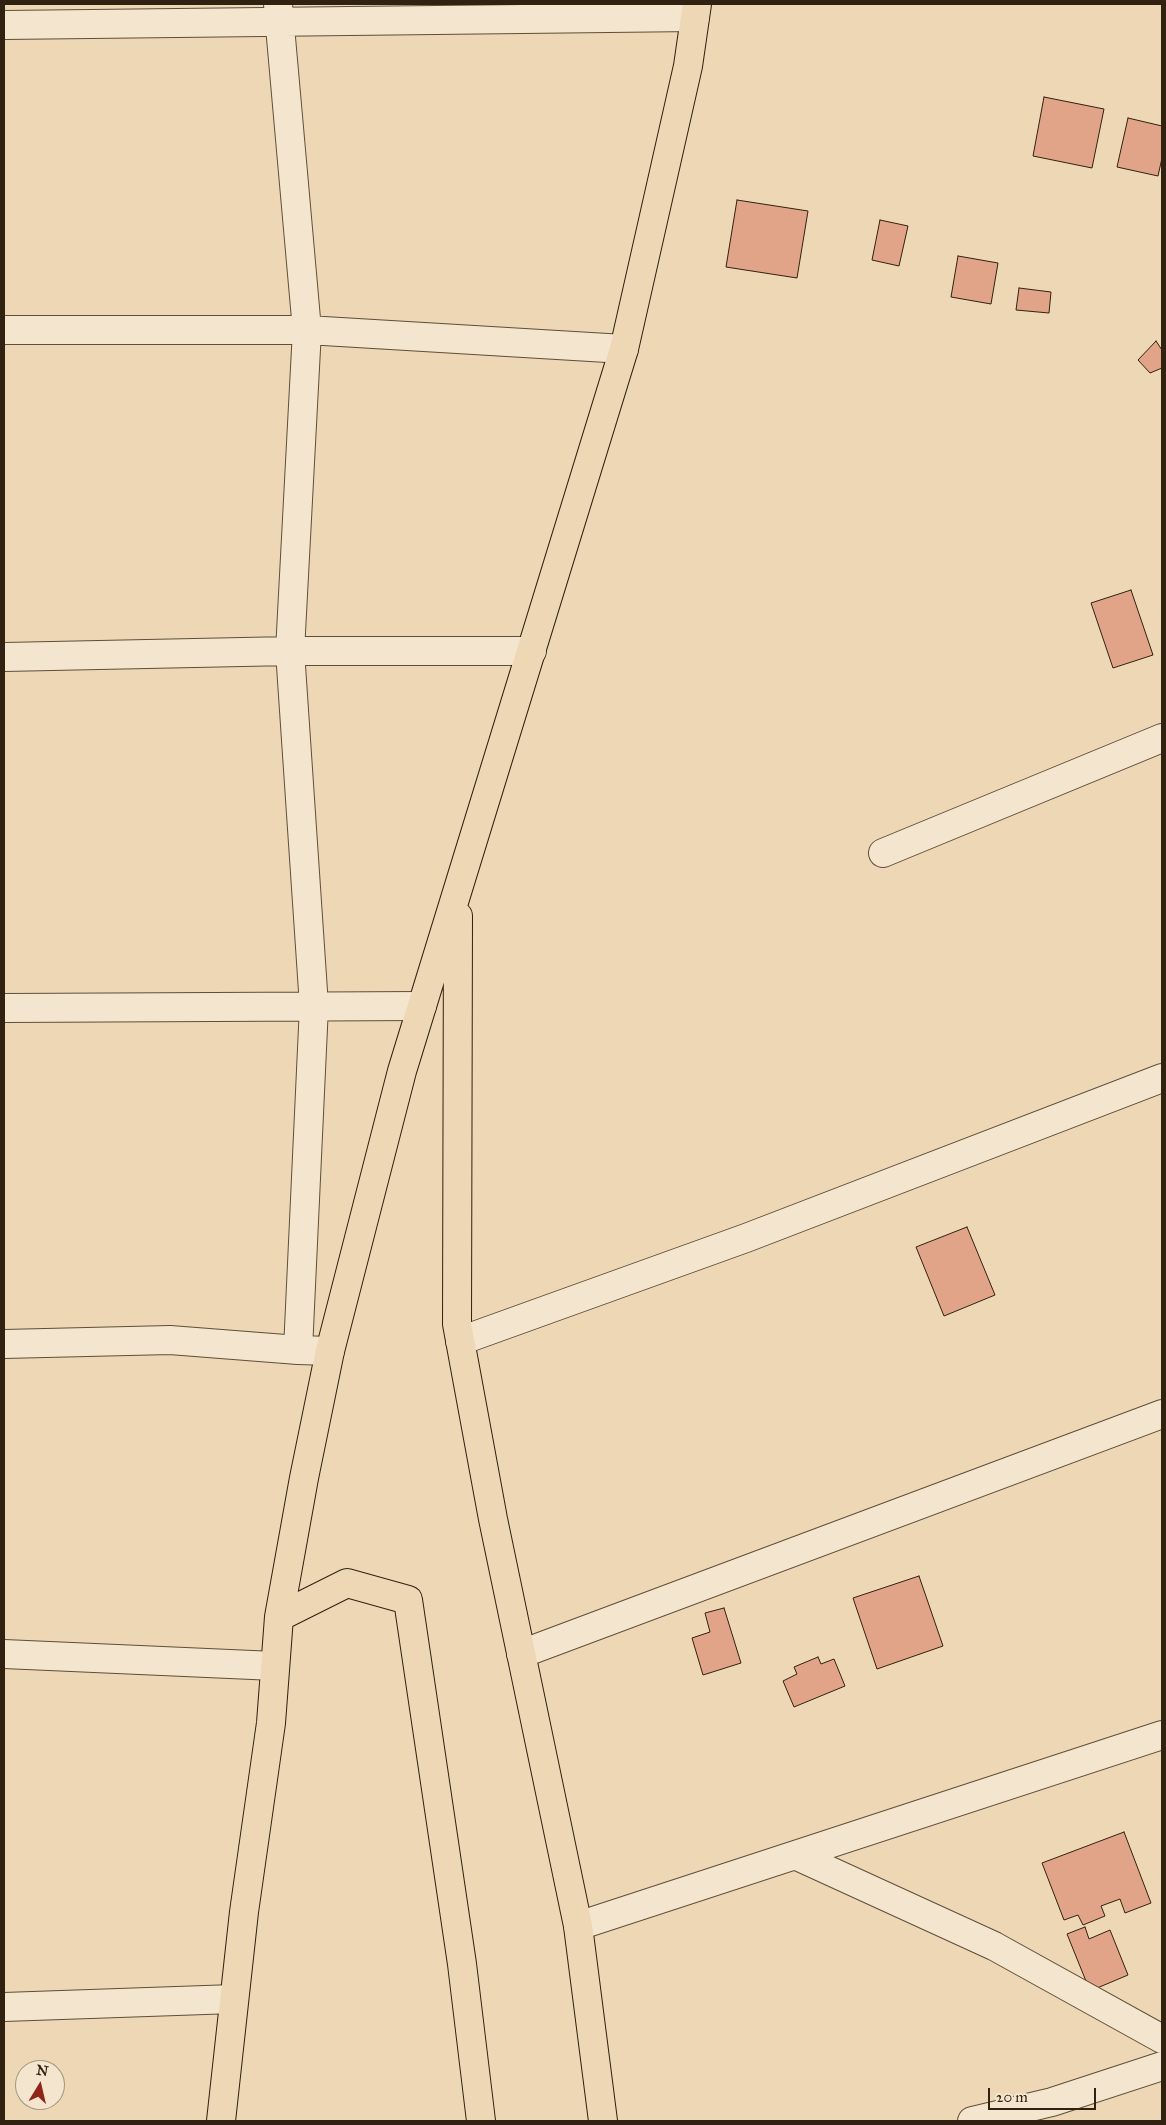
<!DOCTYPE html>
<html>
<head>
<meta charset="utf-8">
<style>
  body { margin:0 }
  #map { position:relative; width:1166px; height:2125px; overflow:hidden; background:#edd7b4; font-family:"IM FELL Great Primer",serif }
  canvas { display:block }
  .frame { position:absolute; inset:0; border:5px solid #302111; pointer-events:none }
  .north { position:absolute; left:15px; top:2060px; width:50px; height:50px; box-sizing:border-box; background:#f3e5ce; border:1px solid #a59782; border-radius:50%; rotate:9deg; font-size:14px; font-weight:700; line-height:20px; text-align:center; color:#302111 }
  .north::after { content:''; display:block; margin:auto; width:18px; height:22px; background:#8f2418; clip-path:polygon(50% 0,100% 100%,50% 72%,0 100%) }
  .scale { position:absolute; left:988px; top:2088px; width:108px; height:22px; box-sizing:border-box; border:2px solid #302111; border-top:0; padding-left:6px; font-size:15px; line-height:18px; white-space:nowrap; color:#302111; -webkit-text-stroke:4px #f3e5ce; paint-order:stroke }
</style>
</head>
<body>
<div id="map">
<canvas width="1166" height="2125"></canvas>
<div class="frame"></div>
<div class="north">N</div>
<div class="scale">20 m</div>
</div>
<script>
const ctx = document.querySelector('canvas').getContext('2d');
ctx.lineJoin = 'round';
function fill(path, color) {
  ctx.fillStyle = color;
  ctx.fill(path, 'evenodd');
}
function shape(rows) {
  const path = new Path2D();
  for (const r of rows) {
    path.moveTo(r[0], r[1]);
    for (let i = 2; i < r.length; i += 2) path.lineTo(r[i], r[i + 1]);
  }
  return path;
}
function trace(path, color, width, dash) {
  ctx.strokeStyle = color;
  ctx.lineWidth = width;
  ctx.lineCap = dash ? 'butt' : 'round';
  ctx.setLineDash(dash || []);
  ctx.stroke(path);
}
const building = shape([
  [1044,97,1104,109,1092,168,1033,156,1044,97],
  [1128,118,1162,126,1162,158,1158,176,1117,167,1128,118],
  [737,200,808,211,797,278,726,267,737,200],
  [880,220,908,226,899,266,872,260,880,220],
  [958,256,998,263,991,304,951,297,958,256],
  [1019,288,1051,292,1049,313,1016,310,1019,288],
  [1156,341,1162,350,1162,368,1150,373,1138,360,1156,341],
  [1131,590,1153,655,1113,668,1091,603,1131,590],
  [967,1227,995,1295,944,1316,916,1247,967,1227],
  [919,1576,943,1646,877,1669,853,1598,919,1576],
  [724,1608,741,1663,703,1675,692,1638,710,1632,705,1613,724,1608],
  [818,1657,821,1664,834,1659,845,1686,794,1707,783,1681,797,1674,794,1667,818,1657],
  [1124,1832,1151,1903,1125,1913,1120,1899,1101,1906,1105,1916,1083,1925,1078,1915,1064,1920,1042,1863,1124,1832],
  [1085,1927,1089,1939,1110,1930,1128,1975,1090,1991,1067,1934,1085,1927]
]);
const minor = shape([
  [278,4,307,330,290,651,314,1006,298,1350,330,1351],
  [4,25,695,17],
  [4,330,307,330,624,349],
  [4,657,290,651,532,651],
  [883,853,1162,738],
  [4,1008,422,1006],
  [460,1341,746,1238,1162,1078],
  [4,1344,170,1340,298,1350],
  [4,1654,275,1666],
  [521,1654,1162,1414],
  [795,1855,994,1946,1162,2039],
  [578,1926,1162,1735],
  [4,2007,234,1999],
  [972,2121,1052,2102,1162,2066]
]);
const major = shape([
  [458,916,457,1324,493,1519,578,1926,603,2121],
  [279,1617,347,1583,408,1600,462,1964,481,2121],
  [221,2121,244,1912,271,1723,279,1617,304,1478,330,1351,402,1071,624,349,688,66,697,4]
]);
fill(building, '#e1a488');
trace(building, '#302111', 1);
trace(minor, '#5f4e3a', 30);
trace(major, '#302111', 30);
trace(minor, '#f3e5ce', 28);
trace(major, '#edd7b4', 28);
</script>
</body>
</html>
